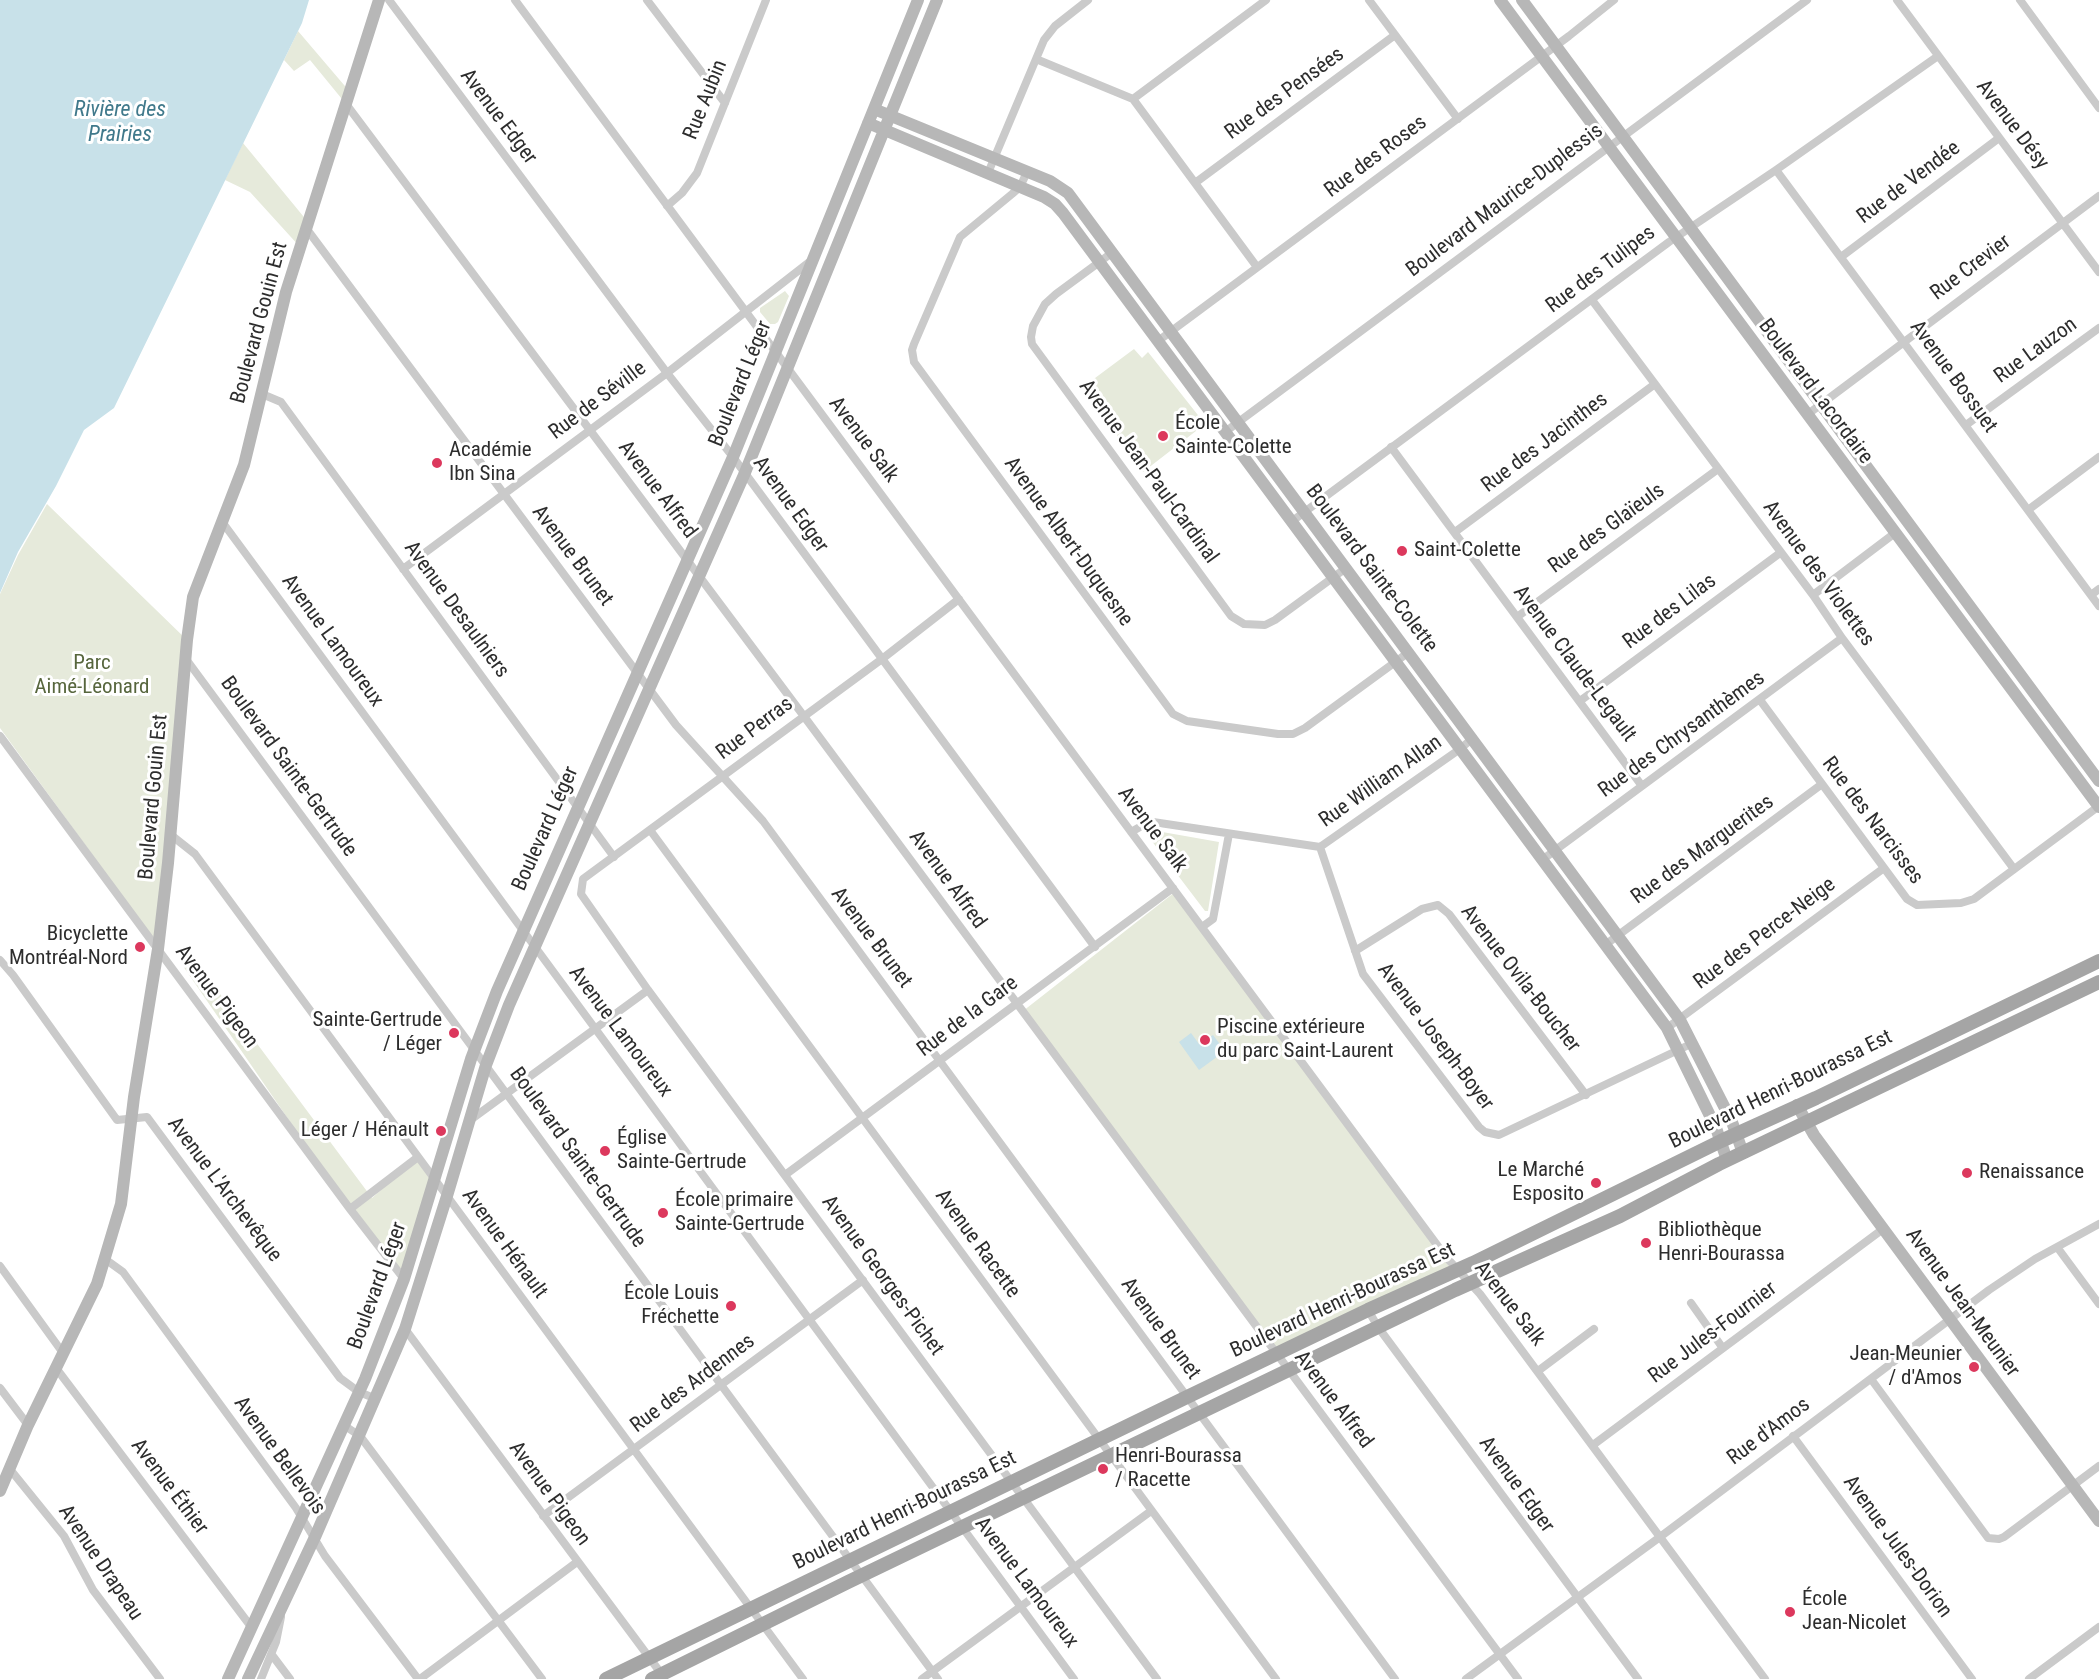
<!DOCTYPE html>
<html>
<head>
<meta charset="utf-8">
<style>
  body { margin:0 }
  canvas { display:block; background:#fff }
</style>
</head>
<body>
<canvas width="2099" height="1679"></canvas>
<script>
const ctx = document.querySelector('canvas').getContext('2d');
ctx.lineJoin = 'round';
function fill(path, color) {
  ctx.fillStyle = color;
  ctx.fill(path, 'evenodd');
}
function shape(rows) {
  const path = new Path2D();
  for (const r of rows) {
    path.moveTo(r[0], r[1]);
    for (let i = 2; i < r.length; i += 2) path.lineTo(r[i], r[i + 1]);
  }
  return path;
}
function trace(path, color, width, dash) {
  ctx.strokeStyle = color;
  ctx.lineWidth = width;
  ctx.lineCap = dash ? 'butt' : 'round';
  ctx.setLineDash(dash || []);
  ctx.stroke(path);
}
function write(font, color, halo, rows, align = 'center') {
  ctx.font = font + ' "Roboto Condensed",sans-serif';
  ctx.lineWidth = 6;
  ctx.setLineDash([]);
  ctx.textBaseline = 'middle';
  ctx.strokeStyle = halo;
  ctx.fillStyle = color;
  for (const [text, x, y, turn = 0] of rows) {
    ctx.save();
    ctx.translate(x, y);
    ctx.rotate((+turn || 0) * Math.PI / 180);
    ctx.textAlign = isNaN(turn) ? turn : align;
    if (halo) ctx.strokeText(text, 0, 0);
    ctx.fillText(text, 0, 0);
    ctx.restore();
  }
}
const green = shape([
  [298,31,350,92,346,104,310,60,294,71,284,60],
  [243,143,308,222,300,247,250,192,225,180],
  [785,291,789,296,778,322,775,324,770,324,760,312,760,308],
  [1134,349,1142,358,1148,352,1205,424,1143,472,1117,437,1118,417,1091,381],
  [47,504,187,640,161,949,0,728,0,594,18,555],
  [1151,830,1219,842,1208,911,1205,911,1148,836],
  [1175,892,1453,1272,1279,1355,1023,1011],
  [191,955,372,1198,418,1157,434,1180,404,1279,350,1209,183,966]
]);
const water = shape([
  [0,0,309,0,302,23,114,408,84,430,56,486,18,552,0,593],
  [1191,1033,1199,1044,1213,1035,1225,1051,1199,1070,1179,1042]
]);
const street = shape([
  [389,0,667,373,733,457,1095,947],
  [515,0,1446,1257,1480,1294,1765,1679],
  [647,0,725,103],
  [1369,0,1458,119],
  [1897,0,2099,272],
  [2020,0,2099,108],
  [1036,59,1133,99,1257,267],
  [1133,99,1266,0],
  [346,104,803,715,1518,1679],
  [1776,170,2099,606],
  [1027,172,1020,187,1012,194,960,237,914,344,912,350,914,362,1173,714,1187,721,1278,734,1293,734,1305,728,1409,652],
  [988,173,1044,40,1055,26,1088,0],
  [1195,183,1395,35],
  [667,206,682,193,697,173,766,0],
  [306,228,676,725,763,821,1395,1679],
  [1113,252,1056,294,1045,304,1033,326,1031,337,1032,344,1231,616,1244,624,1265,625,1275,620,1346,568],
  [1841,257,1999,138],
  [1592,300,1813,595,1842,638,2014,869],
  [1158,341,1569,36,1614,0],
  [262,394,281,402,614,857],
  [1808,414,2099,196],
  [1966,425,2099,328],
  [1225,432,1807,0],
  [1391,447,1642,786],
  [2028,510,2099,457],
  [1291,522,1669,242,1776,170,1938,56],
  [223,523,1074,1679],
  [1455,532,1655,384],
  [403,569,667,373,812,260],
  [1813,595,1895,533],
  [2091,595,2099,589],
  [959,599,882,659,583,879,581,894,648,990,1157,1679],
  [1517,617,1718,469],
  [186,659,938,1679],
  [1760,700,1907,899,1917,905,1961,903,1974,899,2099,806],
  [1580,701,1780,553],
  [0,736,350,1209,404,1279],
  [650,830,1276,1679],
  [1131,832,1147,823,1153,822,1320,847,1460,749,1473,738],
  [171,835,195,854,803,1679],
  [1320,847,1363,974,1479,1127,1485,1132,1499,1135,1693,1043],
  [1542,860,1842,638],
  [1202,927,1213,919,1229,834],
  [1605,945,1822,784],
  [1355,951,1422,909,1438,905,1449,914,1586,1095],
  [0,960,13,975,117,1120,147,1117,340,1378,359,1392,374,1398],
  [1667,1028,1884,868],
  [469,1121,648,990],
  [785,1175,1173,888],
  [350,1209,418,1157],
  [2057,1247,2099,1304],
  [105,1259,123,1272,296,1508,325,1556,418,1679],
  [0,1266,63,1353],
  [1691,1303,1722,1347],
  [1368,1310,1378,1327,1638,1679],
  [405,1329,663,1676],
  [56,1368,252,1628],
  [1538,1371,1594,1329],
  [1871,1379,1988,1538,1999,1539,2004,1537,2099,1466],
  [0,1388,28,1425],
  [345,1426,360,1436,542,1679],
  [1793,1436,1972,1679],
  [1593,1445,1883,1229],
  [9,1468,64,1536,93,1590,160,1679],
  [543,1516,863,1280],
  [272,1655,290,1679],
  [261,1679,276,1642,281,1617],
  [420,1679,577,1562],
  [922,1679,1151,1511],
  [1466,1679,1660,1537,1989,1290,2035,1259,2099,1224],
  [2029,1679,2099,1627]
]);
const secondary = shape([
  [1500,0,2099,807],
  [1522,0,2099,781],
  [874,109,1050,181,1068,193,1680,1020,1732,1122,1743,1153],
  [868,123,1044,197,1055,204,1063,213,1667,1028,1716,1128,1727,1160],
  [1797,1105,1814,1135,2099,1521],
  [0,1491,28,1425,97,1284,121,1204,134,1097,158,949,168,863,187,640,193,597,244,465,286,292,379,0],
  [228,1679,365,1379,404,1279,471,1059,497,991,733,457,918,0],
  [248,1679,315,1537,405,1329,447,1196,486,1065,509,1005,744,475,937,0]
]);
const primary = shape([
  [606,1679,1187,1397,1368,1310,1473,1263,1721,1141,1816,1098,2099,961],
  [652,1679,848,1582,1455,1290,1620,1216,1719,1164,2099,982]
]);
const markers = [
  [1163,436,6,"#dc385d"],
  [437,463,6,"#dc385d"],
  [1402,551,6,"#dc385d"],
  [140,947,6,"#dc385d"],
  [454,1033,6,"#dc385d"],
  [1205,1040,6,"#dc385d"],
  [441,1131,6,"#dc385d"],
  [605,1151,6,"#dc385d"],
  [1967,1173,6,"#dc385d"],
  [1596,1183,6,"#dc385d"],
  [663,1213,6,"#dc385d"],
  [1646,1243,6,"#dc385d"],
  [731,1306,6,"#dc385d"],
  [1974,1367,6,"#dc385d"],
  [1103,1469,6,"#dc385d"],
  [1790,1612,6,"#dc385d"]
];
const streetNames = [
  ["Rue des Pensées",1285,94,-36],
  ["Rue Aubin",706,100,-68],
  ["Avenue Edger",498,117,53],
  ["Avenue Désy",2012,125,53],
  ["Rue des Roses",1376,157,-37],
  ["Rue de Vendée",1909,183,-37],
  ["Boulevard Maurice-Duplessis",1505,201,-37],
  ["Rue Crevier",1971,268,-37],
  ["Rue des Tulipes",1601,270,-37],
  ["Boulevard Gouin Est",260,323,-75],
  ["Rue Lauzon",2036,351,-36],
  ["Avenue Bossuet",1953,377,54],
  ["Boulevard Léger",741,384,-68],
  ["Boulevard Lacordaire",1815,392,53],
  ["Rue de Séville",598,401,-37],
  ["Avenue Salk",863,440,53],
  ["Rue des Jacinthes",1545,443,-37],
  ["Avenue Jean-Paul-Cardinal",1148,472,54],
  ["Avenue Alfred",657,490,53],
  ["Avenue Edger",790,505,54],
  ["Rue des Glaïeuls",1607,529,-36],
  ["Avenue Albert-Duquesne",1068,542,54],
  ["Avenue Brunet",572,556,53],
  ["Boulevard Sainte-Colette",1371,569,53],
  ["Avenue des Violettes",1818,574,54],
  ["Avenue Desaulniers",456,610,54],
  ["Rue des Lilas",1670,612,-37],
  ["Avenue Lamoureux",332,641,54],
  ["Avenue Claude-Legault",1574,664,53],
  ["Rue Perras",755,729,-37],
  ["Rue des Chrysanthèmes",1682,735,-36],
  ["Boulevard Sainte-Gertrude",288,767,54],
  ["Rue William Allan",1381,782,-35],
  ["Boulevard Gouin Est",154,797,-85],
  ["Rue des Narcisses",1872,821,53],
  ["Boulevard Léger",546,829,-66],
  ["Avenue Salk",1152,830,53],
  ["Rue des Marguerites",1703,850,-36],
  ["Avenue Alfred",947,880,54],
  ["Rue des Perce-Neige",1765,934,-37],
  ["Avenue Brunet",871,938,53],
  ["Avenue Ovila-Boucher",1520,979,52],
  ["Avenue Pigeon",216,997,53],
  ["Rue de la Gare",968,1017,-37],
  ["Avenue Lamoureux",620,1032,53],
  ["Avenue Joseph-Boyer",1435,1037,53],
  ["Boulevard Henri-Bourassa Est",1781,1090,-26],
  ["Boulevard Sainte-Gertrude",577,1158,54],
  ["Avenue L'Archevêque",224,1190,53],
  ["Avenue Hénault",504,1244,54],
  ["Avenue Racette",977,1244,54],
  ["Avenue Georges-Pichet",882,1276,54],
  ["Boulevard Léger",378,1286,-70],
  ["Boulevard Henri-Bourassa Est",1343,1301,-25],
  ["Avenue Jean-Meunier",1962,1303,54],
  ["Avenue Salk",1509,1304,52],
  ["Avenue Brunet",1160,1329,54],
  ["Rue Jules-Fournier",1713,1333,-37],
  ["Rue des Ardennes",693,1384,-37],
  ["Avenue Alfred",1333,1400,53],
  ["Rue d'Amos",1769,1432,-37],
  ["Avenue Bellevois",279,1456,54],
  ["Avenue Edger",1516,1485,54],
  ["Avenue Éthier",169,1487,53],
  ["Avenue Pigeon",549,1494,54],
  ["Boulevard Henri-Bourassa Est",905,1511,-26],
  ["Avenue Jules-Dorion",1897,1547,54],
  ["Avenue Drapeau",100,1563,56],
  ["Avenue Lamoureux",1026,1583,53]
];
const poiNames = [
  ["École",1175,424],
  ["Sainte-Colette",1175,448],
  ["Académie",449,451],
  ["Ibn Sina",449,475],
  ["Saint-Colette",1414,551],
  ["Bicyclette",128,935,"right"],
  ["Montréal-Nord",128,959,"right"],
  ["Sainte-Gertrude",442,1021,"right"],
  ["/ Léger",442,1045,"right"],
  ["Piscine extérieure",1217,1028],
  ["du parc Saint-Laurent",1217,1052],
  ["Léger / Hénault",429,1131,"right"],
  ["Église",617,1139],
  ["Sainte-Gertrude",617,1163],
  ["Le Marché",1584,1171,"right"],
  ["Esposito",1584,1195,"right"],
  ["Renaissance",1979,1173],
  ["École primaire",675,1201],
  ["Sainte-Gertrude",675,1225],
  ["Bibliothèque",1658,1231],
  ["Henri-Bourassa",1658,1255],
  ["École Louis",719,1294,"right"],
  ["Fréchette",719,1318,"right"],
  ["Jean-Meunier",1962,1355,"right"],
  ["/ d'Amos",1962,1379,"right"],
  ["Henri-Bourassa",1115,1457],
  ["/ Racette",1115,1481],
  ["École",1802,1600],
  ["Jean-Nicolet",1802,1624]
];
const parkNames = [
  ["Parc",92,664],
  ["Aimé-Léonard",92,688]
];
const waterNames = [
  ["Rivière des",120,110],
  ["Prairies",120,135]
];
fill(green, '#e6eadb');
fill(water, '#c8e1e9');
trace(street, '#cacaca', 8);
trace(secondary, '#b7b7b7', 12);
trace(primary, '#a5a5a5', 14);
for (const [x, y, r, color] of markers) {
  const dot = new Path2D();
  dot.arc(x, y, r, 0, 2 * Math.PI);
  ctx.fillStyle = color;
  ctx.fill(dot);
  trace(dot, '#fff', 2);
}
write('21px', '#2d2d2d', '#fff', streetNames);
write('21px', '#2d2d2d', '#fff', poiNames, 'left');
write('21px', '#57663d', '#fff', parkNames);
write('italic 22px', '#40798b', '#fff', waterNames);
</script>
</body>
</html>
